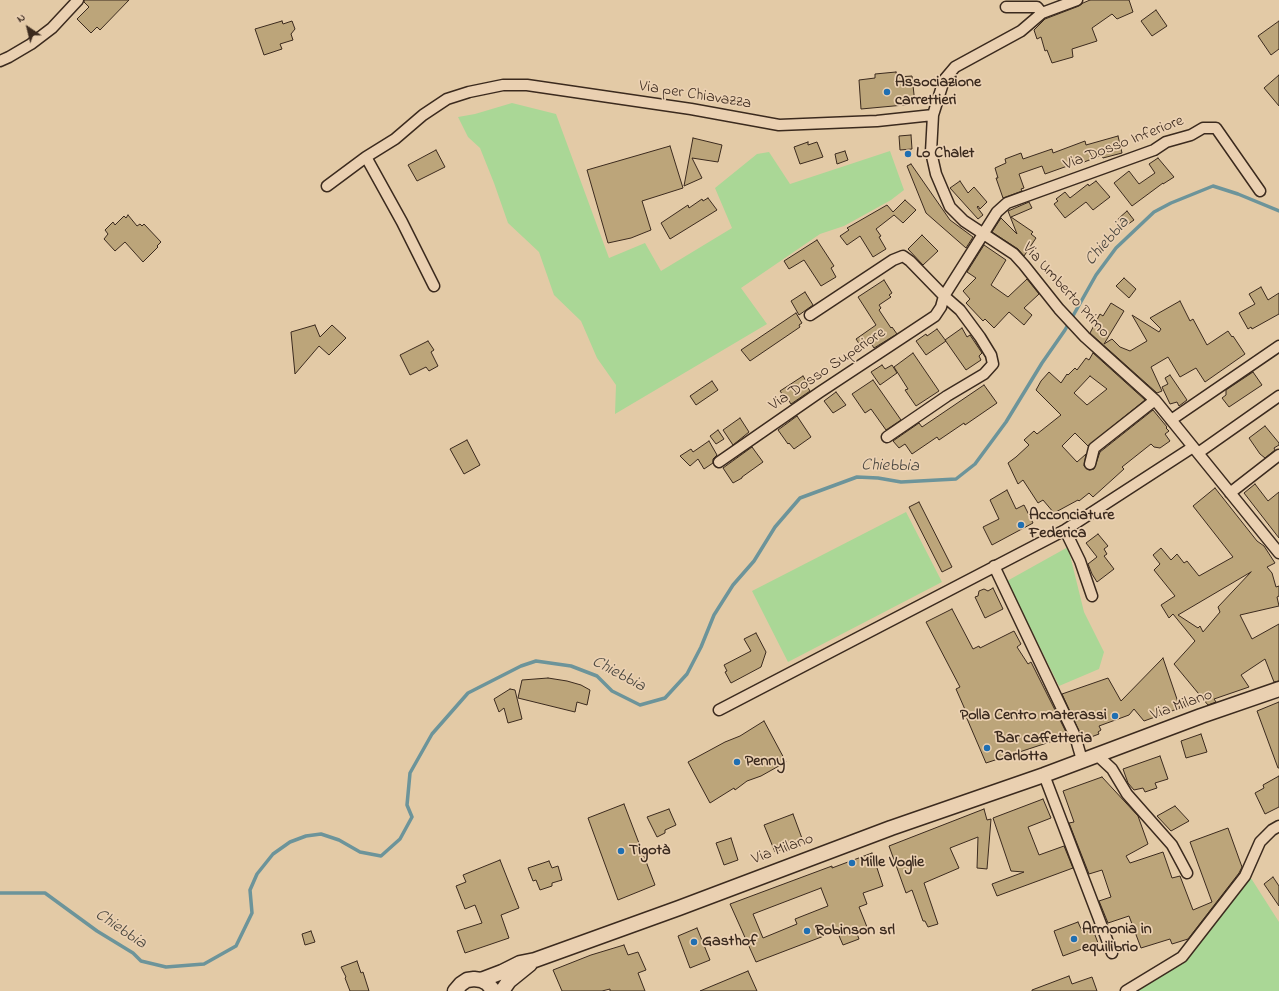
<!DOCTYPE html>
<html>
<head>
<meta charset="utf-8">
<style>
  body { margin:0 }
  #map { position:relative; width:1279px; height:991px; overflow:hidden; background:#e3caa6; font-family:"Indie Flower",sans-serif }
  canvas { display:block }
  .north { position:absolute; left:8px; top:8px; width:40px; height:40px; -webkit-text-stroke:3px #ead0b1; paint-order:stroke; rotate:325deg; font-size:11px; font-weight:700; line-height:16px; text-align:center; color:#3b2a1e }
  .north::after { content:''; display:block; margin:auto; width:14px; height:18px; background:#3b2a1e; clip-path:polygon(50% 0,100% 100%,50% 72%,0 100%) }
</style>
</head>
<body>
<div id="map">
<canvas width="1279" height="991"></canvas>
<div class="north">N</div>
</div>
<script>
const ctx = document.querySelector('canvas').getContext('2d');
ctx.lineJoin = 'round';
function fill(path, color) {
  ctx.fillStyle = color;
  ctx.fill(path, 'evenodd');
}
function shape(rows) {
  const path = new Path2D();
  for (const r of rows) {
    path.moveTo(r[0], r[1]);
    for (let i = 2; i < r.length; i += 2) path.lineTo(r[i], r[i + 1]);
  }
  return path;
}
function trace(path, color, width, dash) {
  ctx.strokeStyle = color;
  ctx.lineWidth = width;
  ctx.lineCap = dash ? 'butt' : 'round';
  ctx.setLineDash(dash || []);
  ctx.stroke(path);
}
function write(font, color, halo, rows, align = 'center') {
  ctx.font = font + ' "Indie Flower",sans-serif';
  ctx.lineWidth = 3.5;
  ctx.setLineDash([]);
  ctx.textBaseline = 'middle';
  ctx.strokeStyle = halo;
  ctx.fillStyle = color;
  for (const [text, x, y, turn = 0] of rows) {
    ctx.save();
    ctx.translate(x, y);
    ctx.rotate((+turn || 0) * Math.PI / 180);
    ctx.textAlign = isNaN(turn) ? turn : align;
    if (halo) ctx.strokeText(text, 0, 0);
    ctx.fillText(text, 0, 0);
    ctx.restore();
  }
}
const green = shape([
  [512,103,556,114,609,258,645,243,661,271,732,228,715,188,757,154,769,152,790,184,890,151,904,190,891,200,844,226,820,234,741,288,767,324,615,414,616,385,597,358,581,321,554,295,539,252,508,223,494,183,480,148,468,137,458,117,475,114],
  [906,512,942,582,788,662,752,591],
  [1068,547,1084,612,1104,652,1099,669,1059,686,1007,581],
  [1249,875,1279,922,1279,991,1129,991,1186,958]
]);
const stream = shape([
  [0,893,45,893,97,931,133,953,141,961,166,967,204,964,236,946,252,913,250,890,257,874,273,854,290,842,306,836,321,834,339,840,360,852,381,856,400,839,412,817,407,805,410,773,432,734,468,693,521,666,536,661,571,666,597,676,612,691,640,705,665,698,687,674,701,647,714,615,733,585,754,561,775,527,800,498,857,477,878,478,901,482,956,479,975,464,1006,422,1042,363,1065,330,1096,275,1116,248,1154,212,1171,203,1213,186,1238,194,1279,211]
]);
const building = shape([
  [84,0,129,0,100,30,97,27,91,33,77,19,89,7,84,2,84,0],
  [1090,0,1129,0,1133,12,1117,19,1112,14,1092,28,1097,41,1072,49,1073,57,1052,63,1047,50,1045,51,1041,37,1037,39,1034,30,1045,19,1079,6,1083,3,1090,0],
  [1156,10,1167,26,1152,36,1141,21,1156,10],
  [282,21,283,24,292,21,295,29,291,34,293,40,280,44,282,49,264,55,255,29,282,21],
  [1279,21,1279,49,1271,55,1258,36,1279,21],
  [896,72,897,77,912,76,915,104,861,109,859,80,875,78,875,74,896,72],
  [1279,75,1279,106,1264,88,1279,75],
  [911,135,912,149,900,150,899,136,911,135],
  [1118,136,1122,153,1103,158,1102,155,1074,166,1073,164,1045,174,1042,166,1019,174,1024,188,1021,189,1022,191,1003,198,996,178,998,178,995,168,1006,163,1005,159,1021,153,1023,159,1052,149,1053,153,1085,141,1086,145,1118,136],
  [693,138,722,145,718,162,692,158,702,178,684,186,693,138],
  [808,142,808,145,817,142,823,157,800,164,794,147,808,142],
  [670,146,683,188,642,201,651,230,631,238,608,243,587,170,670,146],
  [436,150,445,167,417,181,408,165,436,150],
  [845,151,848,160,837,164,835,154,845,151],
  [1158,158,1174,177,1163,184,1163,183,1132,206,1114,183,1129,171,1139,184,1155,173,1149,164,1158,158],
  [911,164,950,220,973,237,966,248,926,213,907,166,911,164],
  [960,181,968,193,974,187,987,202,980,209,978,206,977,207,983,215,978,219,950,188,960,181],
  [1096,181,1110,197,1093,210,1086,202,1065,218,1054,204,1058,201,1056,199,1065,192,1070,198,1088,184,1089,186,1096,181],
  [708,198,717,210,670,239,661,223,688,205,689,208,702,199,703,201,708,198],
  [905,200,916,210,903,223,894,215,876,229,881,236,879,237,886,249,873,257,860,236,847,245,840,236,849,230,847,228,887,205,893,212,905,200],
  [1029,202,1032,208,1011,217,1033,232,1031,234,1036,238,1024,256,1018,249,992,232,1001,218,1017,234,1008,211,1029,202],
  [1127,211,1134,220,1124,227,1118,219,1127,211],
  [128,215,137,226,140,224,142,226,144,224,161,242,157,246,158,247,143,262,125,242,115,251,104,239,108,234,105,230,113,222,115,225,124,216,126,218,128,215],
  [922,235,938,251,923,265,908,249,922,235],
  [817,240,834,266,831,268,836,277,821,286,804,260,789,269,784,261,817,240],
  [984,245,1006,260,991,285,1008,297,1027,279,1039,294,1024,308,1032,315,1024,325,1009,312,994,328,985,319,983,321,966,303,970,299,963,291,976,278,967,272,984,245],
  [1124,278,1136,289,1129,298,1116,286,1124,278],
  [884,280,892,293,889,295,891,297,879,305,881,308,879,310,891,328,892,327,897,334,874,348,870,342,862,348,856,339,876,325,858,297,884,280],
  [1261,287,1268,300,1279,293,1279,314,1252,329,1251,327,1248,329,1239,313,1255,304,1249,294,1261,287],
  [805,292,813,305,799,315,791,301,805,292],
  [1180,301,1190,321,1193,319,1207,345,1228,331,1232,337,1233,336,1245,354,1205,382,1196,368,1180,377,1168,357,1151,367,1162,391,1157,393,1090,333,1100,314,1103,316,1111,303,1124,311,1104,344,1112,339,1120,347,1130,351,1147,341,1132,315,1159,332,1161,329,1150,318,1180,301],
  [796,313,802,323,799,325,800,327,750,361,741,350,796,313],
  [315,325,320,337,332,325,346,338,329,355,319,346,295,374,291,332,315,325],
  [962,328,967,337,970,335,982,353,979,356,981,360,966,370,945,340,962,328],
  [937,329,946,341,926,355,916,341,926,334,927,336,937,329],
  [428,341,434,350,431,352,438,366,429,371,426,367,410,375,400,355,428,341],
  [913,353,939,391,916,406,905,390,908,389,894,367,913,353],
  [1093,353,1145,400,1088,446,1075,433,1062,446,1077,462,1086,454,1084,466,1089,470,1094,469,1100,452,1153,410,1167,427,1166,428,1169,431,1165,434,1170,441,1160,448,1154,447,1151,444,1122,467,1124,469,1093,497,1089,493,1079,501,1078,500,1054,513,1043,500,1038,503,1023,480,1018,484,1008,463,1016,457,1029,445,1024,440,1034,431,1037,434,1061,415,1036,390,1041,381,1049,372,1061,383,1067,374,1068,375,1075,368,1077,370,1086,358,1089,360,1093,353],
  [1090,376,1107,389,1087,405,1074,393,1090,376],
  [882,365,885,369,892,365,897,373,880,385,871,372,882,365],
  [1253,372,1262,385,1229,407,1222,398,1226,395,1226,390,1253,372],
  [1170,375,1187,400,1179,406,1177,402,1170,404,1162,387,1168,384,1165,378,1170,375],
  [803,376,808,384,806,385,810,391,791,404,787,398,786,399,780,391,803,376],
  [873,380,901,420,886,430,871,409,865,413,852,394,873,380],
  [712,381,718,390,696,405,690,396,712,381],
  [984,385,997,403,965,425,964,423,939,440,937,437,912,454,905,444,899,448,893,441,919,423,922,427,984,385],
  [836,392,846,405,833,413,824,401,836,392],
  [797,416,811,437,794,449,789,443,788,444,778,430,797,416],
  [740,418,749,432,733,445,723,430,740,418],
  [1265,426,1279,443,1279,445,1274,448,1275,450,1265,458,1260,454,1249,438,1265,426],
  [718,430,724,439,716,444,710,436,718,430],
  [467,440,480,465,464,474,450,449,467,440],
  [709,441,717,455,713,459,713,463,704,469,698,459,690,466,680,456,691,449,693,452,709,441],
  [752,447,763,462,742,477,742,478,733,483,723,468,752,447],
  [1255,484,1268,501,1279,492,1279,538,1244,493,1255,484],
  [1215,488,1257,541,1264,546,1275,563,1267,567,1272,573,1276,587,1279,586,1279,596,1277,597,1279,606,1240,615,1252,639,1279,624,1279,681,1274,682,1265,659,1241,675,1249,687,1214,699,1216,702,1208,705,1174,664,1195,641,1173,614,1169,618,1161,605,1175,596,1154,570,1160,564,1153,555,1161,548,1171,560,1177,554,1184,563,1187,561,1199,576,1233,557,1193,506,1215,488],
  [1251,572,1218,607,1220,612,1203,632,1200,626,1198,628,1178,615,1251,572],
  [1007,490,1016,509,1024,505,1033,523,992,545,983,527,999,519,990,500,1007,490],
  [919,502,952,567,942,572,909,507,919,502],
  [1098,534,1108,546,1104,549,1107,554,1104,556,1114,569,1097,582,1092,574,1088,564,1097,557,1086,543,1098,534],
  [993,588,1003,609,985,618,975,597,978,596,979,591,984,589,988,591,993,588],
  [952,609,973,649,979,646,980,648,1014,631,1021,644,1017,647,1028,664,1031,662,1068,736,986,763,965,714,967,714,956,689,960,687,926,622,952,609],
  [756,633,766,652,761,667,731,683,725,672,727,671,724,665,751,651,744,639,756,633],
  [1163,658,1180,708,1144,721,1134,709,1129,715,1099,726,1101,730,1098,732,1099,734,1083,740,1062,694,1108,678,1121,701,1163,658],
  [548,678,567,681,581,685,590,690,587,705,577,702,575,712,518,698,522,680,548,678],
  [510,689,515,690,522,719,508,723,504,708,499,712,494,699,510,689],
  [1279,702,1279,768,1278,768,1257,711,1279,702],
  [764,721,786,762,761,776,747,781,735,790,734,788,710,803,688,762,725,742,740,736,764,721],
  [1201,734,1207,752,1186,758,1181,741,1201,734],
  [1160,756,1168,779,1155,783,1157,788,1145,792,1143,788,1134,790,1128,783,1123,769,1160,756],
  [1279,776,1279,807,1265,814,1255,793,1264,788,1263,785,1279,776],
  [1102,777,1138,816,1148,844,1126,856,1130,863,1163,852,1172,878,1180,876,1193,910,1212,902,1190,842,1228,828,1242,867,1239,873,1188,939,1172,944,1170,939,1141,948,1129,916,1108,923,1099,901,1111,897,1102,870,1089,874,1069,823,1074,822,1063,791,1102,777],
  [1043,799,1051,818,1028,827,1039,855,1064,846,1073,868,997,896,992,884,1024,872,1011,871,993,818,1043,799],
  [624,804,655,885,618,900,588,818,624,804],
  [1175,806,1189,821,1171,831,1157,816,1175,806],
  [669,809,676,825,665,830,665,833,657,837,647,817,669,809],
  [984,809,987,820,991,819,987,869,977,868,978,837,950,848,959,868,924,883,938,924,928,927,925,921,923,921,912,890,906,893,889,846,984,809],
  [793,814,803,841,775,852,764,825,793,814],
  [731,838,738,860,724,865,716,843,731,838],
  [872,853,883,886,863,893,867,904,859,907,867,927,856,931,859,939,843,945,837,931,756,962,730,904,832,866,832,868,872,853],
  [821,888,828,906,795,919,797,924,763,938,753,914,821,888],
  [500,860,519,908,501,915,509,938,465,953,457,931,482,923,475,905,465,909,456,886,466,882,463,875,500,860],
  [549,861,552,868,558,866,562,880,552,883,552,886,540,890,536,880,533,881,528,868,549,861],
  [1273,877,1279,886,1279,906,1264,884,1273,877],
  [1078,922,1082,931,1092,927,1098,943,1063,956,1054,931,1078,922],
  [697,928,710,960,690,968,678,936,697,928],
  [311,931,315,942,305,945,302,934,311,931],
  [624,945,628,955,638,952,646,970,638,973,645,991,610,991,610,989,602,991,562,991,553,970,591,955,624,945],
  [357,961,361,973,363,972,369,991,350,991,345,978,346,977,341,967,357,961],
  [748,971,757,991,700,991,748,971],
  [1069,976,1072,984,1092,977,1097,991,1032,991,1032,990,1069,976]
]);
const minor = shape([
  [1077,0,1042,13,1021,31,955,67,944,80,933,115,931,152,936,174,950,207,964,221,1014,254,1024,265,1059,309,1085,337,1155,400,1279,553],
  [1006,7,1037,7,1042,13],
  [0,61,9,57,31,44,52,28,78,0],
  [366,157,402,222,434,286],
  [327,186,366,157,395,139,423,115,447,99,469,92,503,85,527,85,691,109,779,125,877,121,933,115],
  [810,315,893,260,903,256,910,261,944,296,997,212,1007,203,1154,150,1166,142,1191,135,1203,128,1216,128,1260,191],
  [1171,420,1279,346],
  [1198,453,1279,396],
  [719,462,820,392,935,316,941,307,944,296,960,310,980,337,991,355,993,364,984,374,947,396,887,437],
  [1090,464,1094,448,1155,400],
  [1230,493,1279,455],
  [1065,530,1080,561,1092,596],
  [994,566,1075,736,1082,760],
  [719,710,1065,530,1193,447],
  [1097,755,1112,769,1127,794,1172,845,1187,873],
  [1044,775,1112,953],
  [1126,991,1182,957,1245,876,1260,842,1272,830,1279,826]
]);
const secondary = shape([
  [481,980,502,972,520,963,535,960,679,908,891,828,1044,775,1201,716,1279,689],
  [455,991,461,984,467,980,474,979,481,980,487,983,494,991],
  [502,991,509,981,530,964]
]);
const markers = [
  [887,92,4,"#1f6fb2"],
  [908,154,4,"#1f6fb2"],
  [1021,525,4,"#1f6fb2"],
  [1115,716,4,"#1f6fb2"],
  [987,748,4,"#1f6fb2"],
  [737,762,4,"#1f6fb2"],
  [621,851,4,"#1f6fb2"],
  [852,863,4,"#1f6fb2"],
  [807,931,4,"#1f6fb2"],
  [1074,939,4,"#1f6fb2"],
  [694,942,4,"#1f6fb2"]
];
const poiNames = [
  ["Associazione",895,83],
  ["carrettieri",895,101],
  ["Lo Chalet",916,154],
  ["Acconciature",1029,516],
  ["Federica",1029,534],
  ["Polla Centro materassi",1107,716,"right"],
  ["Bar caffetteria",995,739],
  ["Carlotta",995,757],
  ["Penny",745,762],
  ["Tigotà",629,851],
  ["Mille Voglie",860,863],
  ["Armonia in",1082,930],
  ["equilibrio",1082,948],
  ["Robinson srl",815,931],
  ["Gasthof",702,942]
];
const streetNames = [
  ["Via per Chiavazza",695,96,9],
  ["Via Dosso Inferiore",1124,144,-21],
  ["Via Umberto Primo",1065,291,48],
  ["Via Dosso Superiore",828,370,-34],
  ["Via Milano",1182,706,-20],
  ["Via Milano",783,850,-20]
];
const waterNames = [
  ["Chiebbia",1108,242,-49],
  ["Chiebbia",890,467,1],
  ["Chiebbia",618,675,28],
  ["Chiebbia",120,930,34]
];
fill(green, '#aad796');
trace(stream, '#6c949a', 3.5);
fill(building, '#bca57a');
trace(building, '#3b2a1e', 1);
trace(minor, '#3b2a1e', 13);
trace(secondary, '#3b2a1e', 17);
trace(minor, '#ead0b1', 10);
trace(secondary, '#ead0b1', 14);
for (const [x, y, r, color] of markers) {
  const dot = new Path2D();
  dot.arc(x, y, r, 0, 2 * Math.PI);
  ctx.fillStyle = color;
  ctx.fill(dot);
  trace(dot, '#ead0b1', 1.5);
}
write('bold 16px', '#3b2a1e', '#ead0b1', poiNames, 'left');
write('16px', '#3b2a1e', '#ead0b1', streetNames);
write('italic 17px', '#47443d', '#ead0b1', waterNames);
</script>
</body>
</html>
